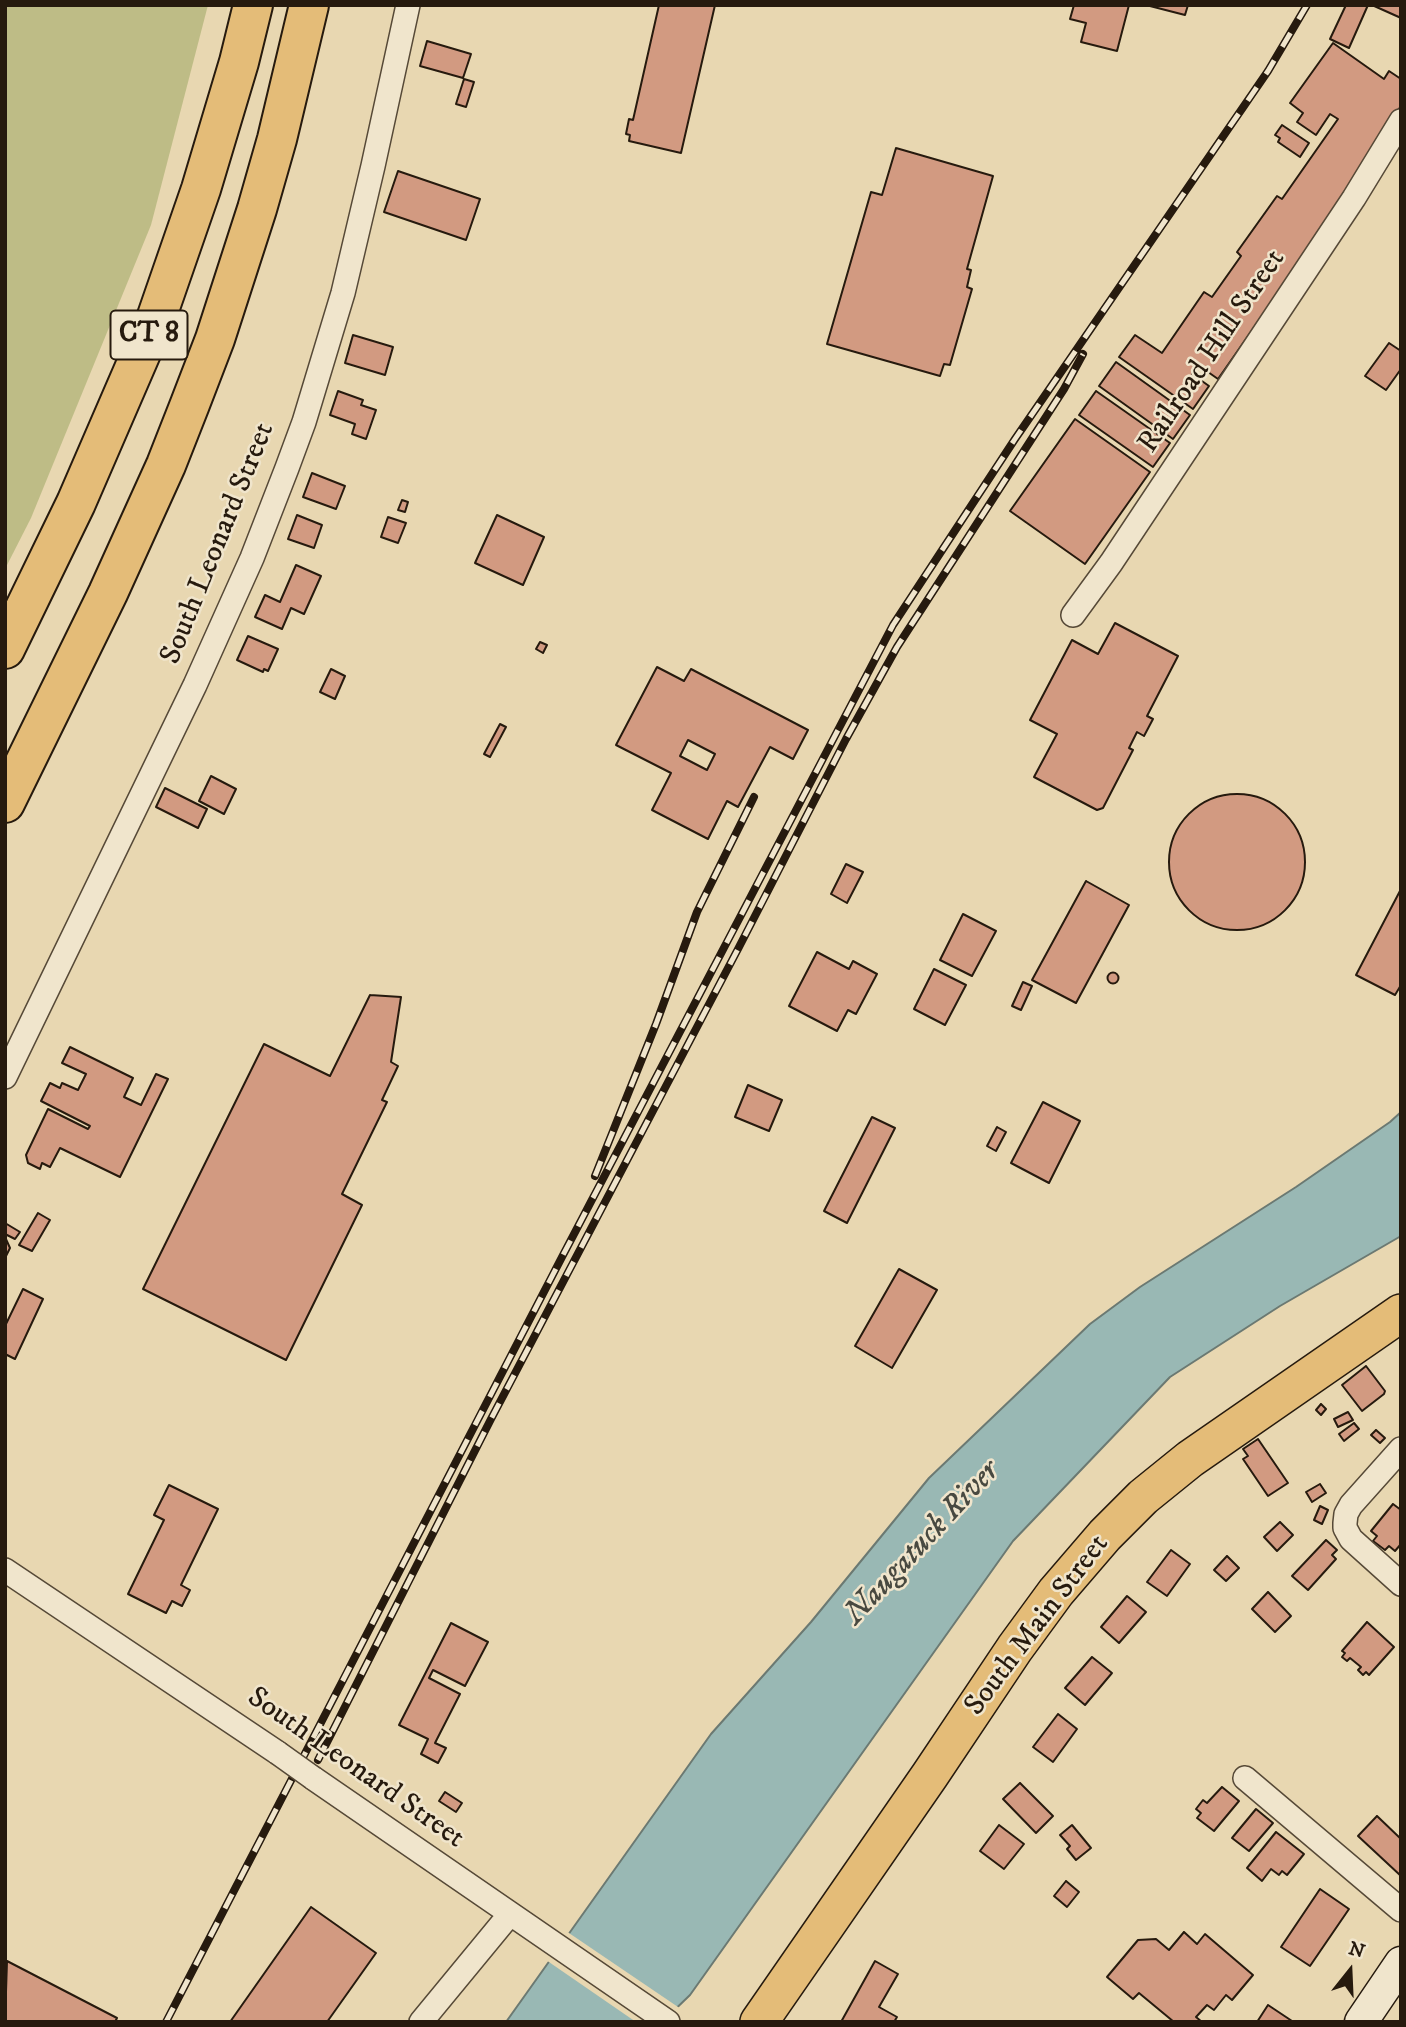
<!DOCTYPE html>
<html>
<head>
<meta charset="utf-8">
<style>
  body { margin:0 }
  #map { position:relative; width:1406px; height:2027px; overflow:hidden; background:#e8d7b1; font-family:"IM FELL DW Pica",serif }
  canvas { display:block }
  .frame { position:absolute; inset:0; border:7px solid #261a0e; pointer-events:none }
  .north { position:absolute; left:1315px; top:1936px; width:70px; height:70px; -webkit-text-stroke:5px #f0e5cc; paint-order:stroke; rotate:18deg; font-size:19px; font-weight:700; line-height:28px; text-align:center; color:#261a0e }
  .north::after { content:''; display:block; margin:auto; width:24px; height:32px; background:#261a0e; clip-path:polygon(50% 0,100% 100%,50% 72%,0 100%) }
</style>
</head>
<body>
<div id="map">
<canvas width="1406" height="2027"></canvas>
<div class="frame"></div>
<div class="north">N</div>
</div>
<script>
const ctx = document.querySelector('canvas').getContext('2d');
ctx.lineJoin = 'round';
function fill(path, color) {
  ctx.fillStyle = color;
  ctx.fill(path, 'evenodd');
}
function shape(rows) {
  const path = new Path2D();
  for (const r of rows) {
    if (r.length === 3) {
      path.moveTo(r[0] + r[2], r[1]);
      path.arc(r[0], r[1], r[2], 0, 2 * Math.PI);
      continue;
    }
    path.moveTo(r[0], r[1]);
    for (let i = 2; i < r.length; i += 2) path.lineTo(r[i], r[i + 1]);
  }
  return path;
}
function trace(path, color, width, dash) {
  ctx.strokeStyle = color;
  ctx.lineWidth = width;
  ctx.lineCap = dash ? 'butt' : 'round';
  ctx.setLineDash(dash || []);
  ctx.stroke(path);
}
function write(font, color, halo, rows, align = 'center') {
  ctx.font = font + ' "IM FELL DW Pica",serif';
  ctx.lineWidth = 5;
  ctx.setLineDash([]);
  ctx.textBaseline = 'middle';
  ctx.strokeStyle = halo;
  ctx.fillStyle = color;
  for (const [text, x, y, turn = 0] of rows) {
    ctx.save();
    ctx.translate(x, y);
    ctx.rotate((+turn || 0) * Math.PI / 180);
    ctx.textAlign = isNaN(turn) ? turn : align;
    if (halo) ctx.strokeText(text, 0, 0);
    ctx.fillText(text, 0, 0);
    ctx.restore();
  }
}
const green = shape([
  [5,5,208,5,151,225,31,518,5,569]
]);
const water = shape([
  [1401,1112,1401,1236,1280,1306,1170,1377,1013,1541,690,1995,662,2022,506,2022,711,1734,811,1622,929,1478,1090,1324,1140,1287,1296,1187,1390,1122,1401,1112]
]);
const pier = shape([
  [566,1931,681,2009,667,2022,636,2022,546,1960]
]);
const building = shape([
  [659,5,715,5,681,153,629,141,630,135,626,134,629,119,633,120,659,5],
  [1074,5,1129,5,1117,51,1081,42,1086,23,1070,19,1074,5],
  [1146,5,1188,5,1185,15,1146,5],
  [1346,5,1368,5,1349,48,1330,39,1346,5],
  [1372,5,1401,5,1401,18,1372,5],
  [427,41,471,54,463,78,420,66,427,41],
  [1333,43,1384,79,1389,71,1401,79,1401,106,1379,137,1385,141,1218,379,1198,365,1192,374,1209,386,1193,409,1119,357,1135,335,1162,353,1204,292,1212,297,1241,256,1237,252,1277,196,1282,199,1338,119,1330,114,1316,135,1297,122,1303,113,1290,103,1333,43],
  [464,79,474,82,466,107,456,104,464,79],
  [1282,125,1309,143,1300,157,1278,142,1280,138,1275,135,1282,125],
  [896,148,993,176,967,269,971,270,967,287,972,289,950,365,944,364,940,376,827,344,871,192,882,195,896,148],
  [398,171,480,199,466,240,384,212,398,171],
  [353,335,393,347,385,375,345,363,353,335],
  [1389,343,1401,351,1401,369,1386,390,1365,376,1389,343],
  [1116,362,1190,415,1173,439,1099,386,1116,362],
  [338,391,363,400,361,405,376,410,366,439,352,434,355,424,330,415,338,391],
  [1096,391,1170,443,1153,467,1079,415,1096,391],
  [1075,419,1150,472,1085,564,1010,511,1075,419],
  [312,473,345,486,336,509,303,497,312,473],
  [402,500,408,502,405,512,398,510,402,500],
  [297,515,322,525,314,548,288,539,297,515],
  [497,515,544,537,523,585,475,563,497,515],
  [388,517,406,523,398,543,381,537,388,517],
  [296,565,321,576,304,614,291,608,282,629,255,617,265,595,280,602,296,565],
  [1115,623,1178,656,1147,716,1153,719,1144,736,1137,732,1129,748,1133,750,1103,808,1097,810,1034,777,1057,734,1030,720,1072,640,1098,654,1115,623],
  [248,636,278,649,268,671,264,669,263,672,237,660,248,636],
  [540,642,547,645,543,653,536,649,540,642],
  [657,667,684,681,691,669,808,730,793,759,770,747,738,807,727,801,708,839,652,810,671,773,616,745,657,667],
  [688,740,715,754,707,770,680,756,688,740],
  [331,669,345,676,335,699,320,692,331,669],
  [500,724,506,727,490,757,484,754,500,724],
  [211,776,236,789,224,814,199,801,211,776],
  [165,788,207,809,198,828,156,807,165,788],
  [1237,862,68],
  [846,864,863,872,847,903,831,894,846,864],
  [1086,881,1129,905,1076,1003,1032,980,1086,881],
  [1401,889,1401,985,1395,995,1356,975,1401,889],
  [963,914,996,931,972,976,940,960,963,914],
  [817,952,849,969,853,961,877,974,856,1014,848,1010,837,1031,789,1006,817,952],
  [934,969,966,985,945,1025,914,1009,934,969],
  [1113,978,5.5],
  [1023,982,1032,986,1021,1010,1012,1006,1023,982],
  [370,995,401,997,391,1062,398,1066,382,1100,387,1102,342,1194,362,1205,286,1360,143,1289,264,1044,330,1076,370,995],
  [70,1047,133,1078,124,1097,141,1105,156,1074,168,1079,120,1177,60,1148,50,1167,42,1163,40,1169,28,1163,26,1155,48,1109,88,1129,90,1126,41,1101,50,1083,60,1088,62,1083,78,1090,86,1074,62,1063,70,1047],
  [748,1085,782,1100,769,1131,735,1117,748,1085],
  [1043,1102,1080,1121,1049,1183,1011,1163,1043,1102],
  [872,1117,895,1128,847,1223,824,1211,872,1117],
  [997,1127,1006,1132,996,1151,987,1146,997,1127],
  [38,1213,50,1220,32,1251,19,1245,38,1213],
  [5,1223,20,1232,15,1239,5,1234,5,1223],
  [5,1237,10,1248,5,1258,5,1237],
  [899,1269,937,1290,892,1368,855,1346,899,1269],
  [23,1289,43,1299,15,1359,5,1354,5,1326,23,1289],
  [1366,1366,1385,1391,1384,1394,1362,1411,1342,1385,1366,1366],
  [1321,1404,1326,1409,1321,1415,1316,1410,1321,1404],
  [1348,1412,1353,1420,1338,1427,1334,1419,1348,1412],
  [1354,1423,1359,1429,1344,1441,1339,1434,1354,1423],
  [1376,1430,1385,1438,1380,1443,1371,1435,1376,1430],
  [1258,1439,1288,1483,1268,1496,1243,1459,1248,1456,1243,1449,1258,1439],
  [1320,1484,1326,1493,1312,1502,1306,1492,1320,1484],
  [169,1485,218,1509,181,1585,190,1590,182,1606,172,1601,166,1613,128,1594,164,1520,154,1515,169,1485],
  [1393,1504,1401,1510,1401,1544,1395,1551,1389,1546,1385,1550,1373,1541,1377,1536,1371,1531,1393,1504],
  [1320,1506,1328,1510,1322,1524,1314,1520,1320,1506],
  [1280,1522,1293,1535,1277,1551,1264,1537,1280,1522],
  [1326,1540,1337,1550,1332,1555,1336,1559,1308,1590,1292,1576,1326,1540],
  [1171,1550,1190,1564,1167,1596,1147,1582,1171,1550],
  [1227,1556,1239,1568,1226,1581,1214,1570,1227,1556],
  [1268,1592,1291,1616,1275,1632,1252,1609,1268,1592],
  [1127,1596,1146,1612,1119,1643,1101,1627,1127,1596],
  [1367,1622,1394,1647,1369,1675,1366,1672,1363,1675,1358,1670,1361,1667,1350,1658,1347,1661,1342,1657,1345,1653,1342,1651,1367,1622],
  [451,1623,488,1642,465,1686,433,1670,429,1678,460,1694,435,1743,446,1748,438,1763,421,1754,428,1739,399,1725,451,1623],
  [1092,1657,1112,1673,1085,1705,1065,1688,1092,1657],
  [1058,1714,1077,1729,1053,1762,1033,1747,1058,1714],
  [1020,1783,1053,1816,1036,1833,1003,1799,1020,1783],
  [1222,1787,1239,1801,1214,1831,1197,1818,1201,1813,1196,1809,1203,1800,1207,1803,1222,1787],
  [445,1792,462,1803,456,1812,439,1801,445,1792],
  [1256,1809,1273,1823,1249,1851,1232,1838,1256,1809],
  [1377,1816,1401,1839,1401,1876,1358,1836,1377,1816],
  [999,1825,1024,1844,1004,1869,980,1851,999,1825],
  [1072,1825,1091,1848,1076,1860,1067,1849,1070,1846,1060,1835,1072,1825],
  [1276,1832,1304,1854,1287,1875,1282,1871,1279,1875,1271,1869,1262,1881,1247,1868,1276,1832],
  [1066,1881,1079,1892,1067,1907,1054,1896,1066,1881],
  [1320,1889,1349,1909,1310,1966,1281,1947,1320,1889],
  [311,1907,376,1953,327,2022,230,2022,311,1907],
  [1184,1932,1197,1944,1205,1934,1253,1975,1232,2000,1226,1995,1214,2010,1207,2005,1196,2017,1202,2022,1174,2022,1139,1993,1133,1999,1107,1977,1138,1940,1156,1939,1169,1950,1184,1932],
  [7,1961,117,2018,115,2022,5,2022,7,1961],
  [875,1961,898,1974,879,2007,897,2017,894,2022,841,2022,875,1961],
  [1268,2005,1292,2021,1291,2022,1257,2022,1268,2005]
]);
const minor = shape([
  [1073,615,1111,563,1354,198,1401,121],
  [5,1077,195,685,252,558,287,468,304,422,343,293,373,166,408,5],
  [1401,1449,1351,1505,1346,1514,1345,1523,1345,1528,1351,1539,1401,1584],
  [5,1570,278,1753],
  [313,1778,668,2022],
  [1245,1778,1401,1910],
  [421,2022,510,1914]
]);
const secondary = shape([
  [1361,2022,1401,1963]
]);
const primary = shape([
  [759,2022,930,1775,1015,1648,1056,1592,1105,1535,1143,1497,1190,1459,1401,1313]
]);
const motorway = shape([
  [5,649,76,503,157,316,201,189,239,62,253,5],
  [5,803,108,593,166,465,190,404,215,339,257,209,277,139,309,5]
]);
const rail = shape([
  [595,1176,656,1024,697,912,754,797],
  [318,1760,491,1419,738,949,846,739,897,647,1064,389,1083,354],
  [166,2022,562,1257,893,625,1015,439,1268,71,1307,5]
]);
const minorBridge = shape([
  [278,1753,313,1778]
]);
const shields = [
  [149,335,77]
];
const shieldNames = [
  ["CT 8",149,335]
];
const streetNames = [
  ["Railroad Hill Street",1213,352,-56],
  ["South Leonard Street",219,544,-68],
  ["South Main Street",1038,1626,-53],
  ["South Leonard Street",355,1769,35]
];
const waterNames = [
  ["Naugatuck River",923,1544,-47]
];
fill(green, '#bebc86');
fill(water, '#99b8b4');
trace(water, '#6b7972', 2);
fill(pier, '#e8d7b1');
fill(building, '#d29a81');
trace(building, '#261a0e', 2);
trace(minor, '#564937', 26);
trace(secondary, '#261a0e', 35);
trace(primary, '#261a0e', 40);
trace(motorway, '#261a0e', 42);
trace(minor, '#f0e5cc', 23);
trace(secondary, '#f0e5cc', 32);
trace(primary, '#e4bc78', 37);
trace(motorway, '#e4bc78', 38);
trace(rail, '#261a0e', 8);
trace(rail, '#f0e5cc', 5, [16]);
trace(minorBridge, '#564937', 26, []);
trace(minorBridge, '#f0e5cc', 23);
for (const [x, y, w] of shields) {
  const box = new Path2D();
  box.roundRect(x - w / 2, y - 24.5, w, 49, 5);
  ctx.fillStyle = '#f0e5cc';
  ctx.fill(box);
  trace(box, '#261a0e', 2);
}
write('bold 28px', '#261a0e', null, shieldNames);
write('30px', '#261a0e', '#f0e5cc', streetNames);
write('italic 32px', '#484940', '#f0e5cc', waterNames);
</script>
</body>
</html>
